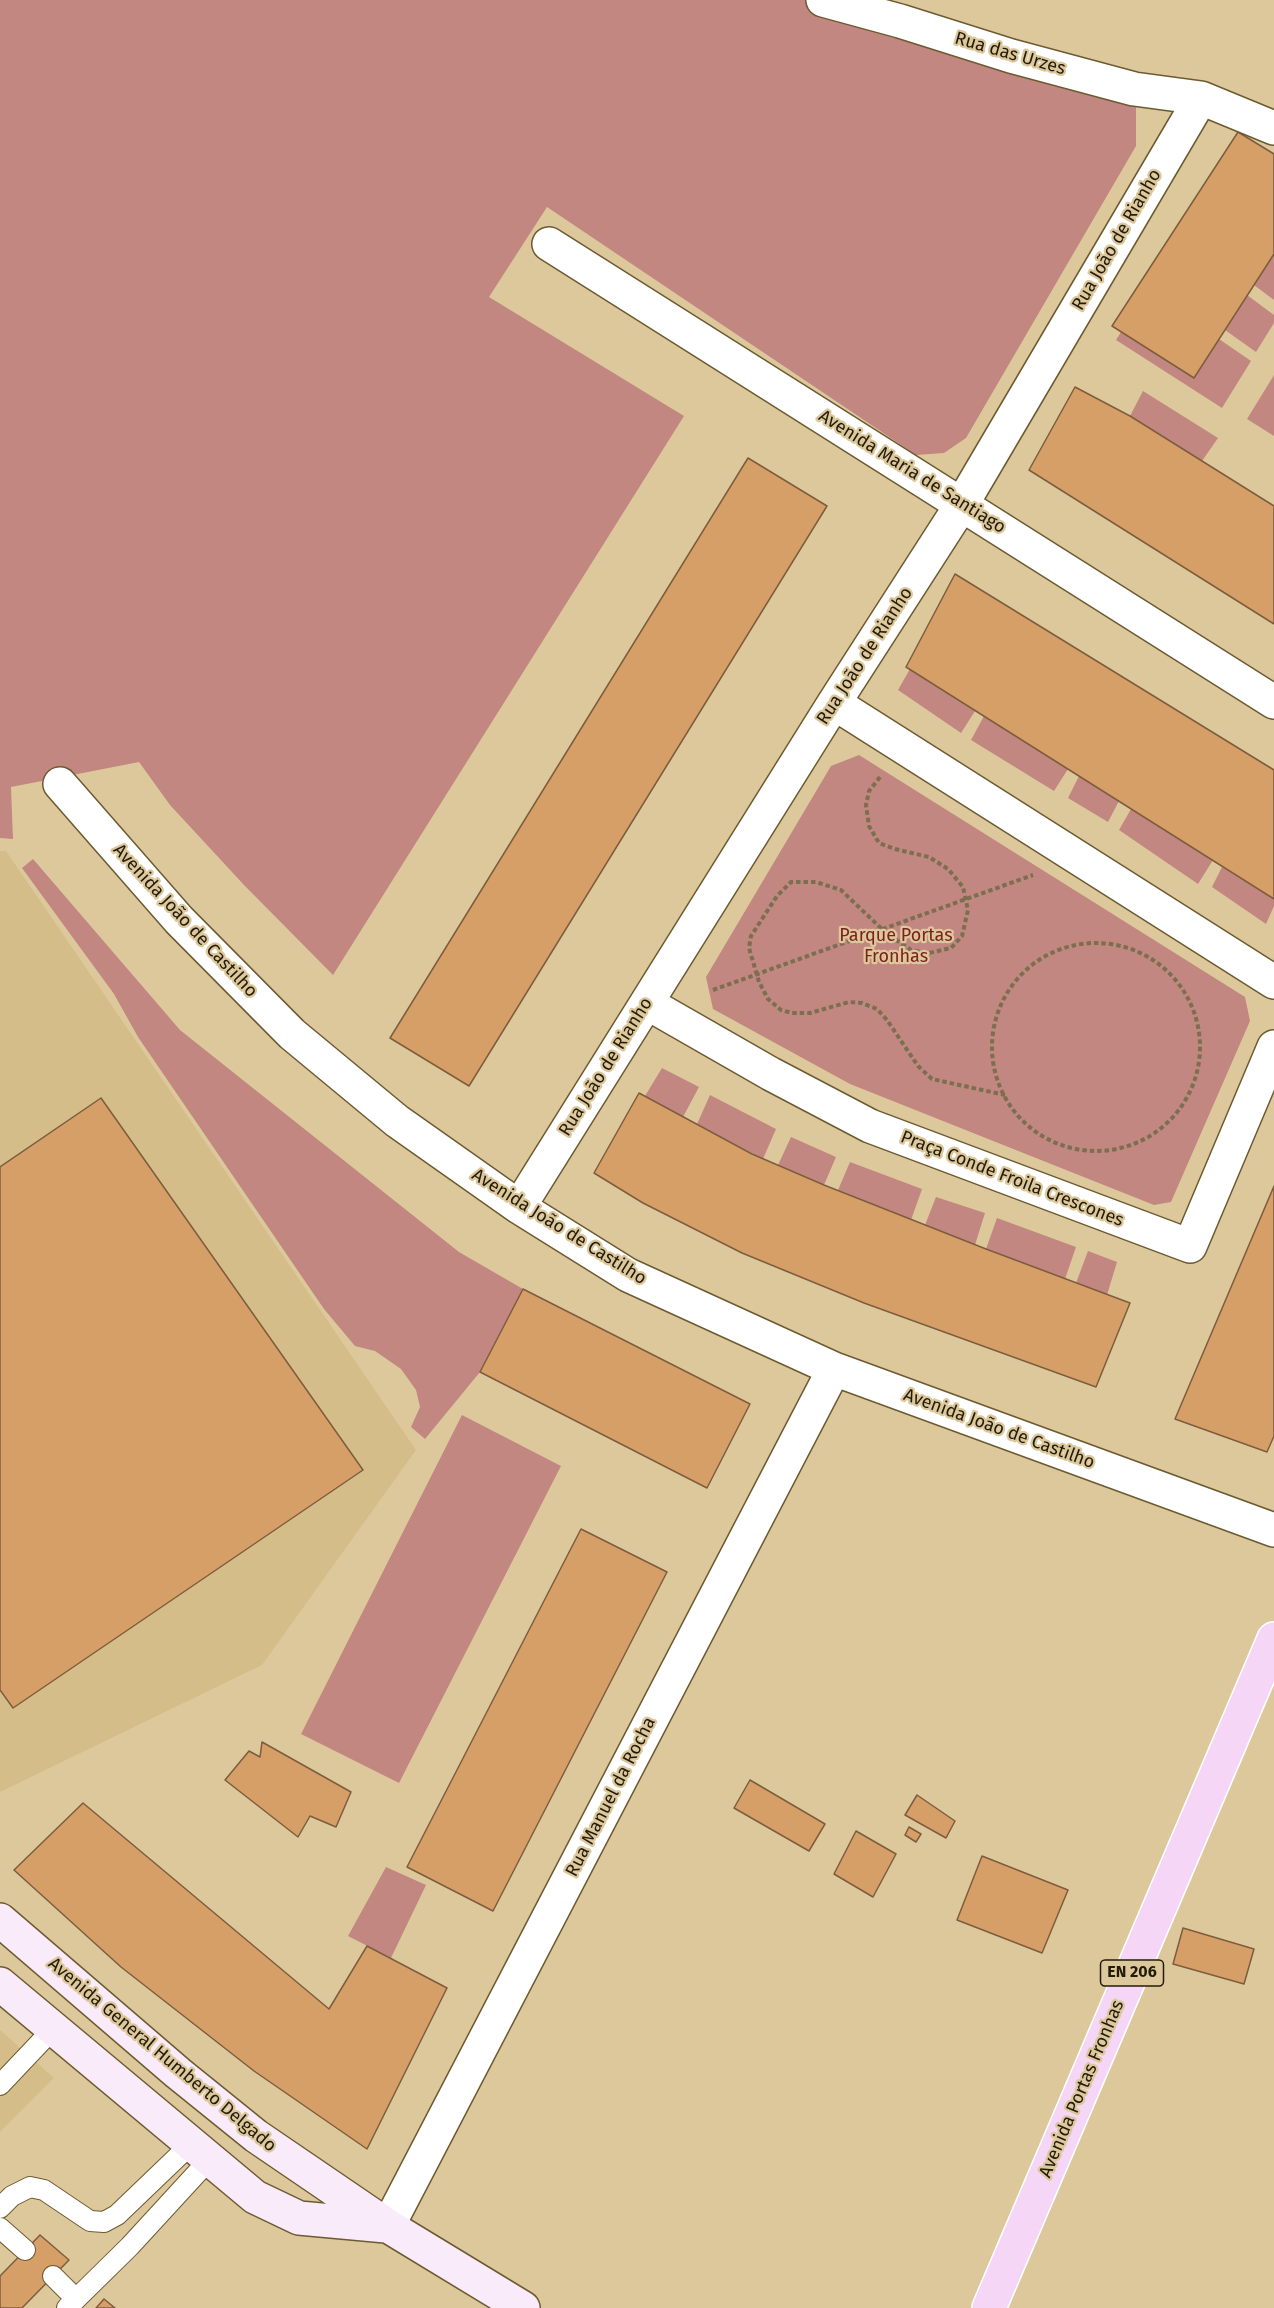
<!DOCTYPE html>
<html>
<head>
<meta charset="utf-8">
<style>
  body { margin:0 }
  canvas { display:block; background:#ddc89c }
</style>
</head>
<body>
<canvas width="1274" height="2308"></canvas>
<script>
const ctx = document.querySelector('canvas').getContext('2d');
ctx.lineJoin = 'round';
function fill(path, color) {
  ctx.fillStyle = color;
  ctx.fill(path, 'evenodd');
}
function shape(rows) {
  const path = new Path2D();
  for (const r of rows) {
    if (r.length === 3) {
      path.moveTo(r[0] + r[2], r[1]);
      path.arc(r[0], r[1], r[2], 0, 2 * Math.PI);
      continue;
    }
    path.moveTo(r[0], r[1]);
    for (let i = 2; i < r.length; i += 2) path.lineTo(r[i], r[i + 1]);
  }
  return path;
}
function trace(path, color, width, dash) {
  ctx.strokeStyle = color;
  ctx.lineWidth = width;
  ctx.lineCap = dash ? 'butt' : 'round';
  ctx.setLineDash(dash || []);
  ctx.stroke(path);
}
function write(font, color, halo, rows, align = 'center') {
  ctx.font = font + ' "Fira Sans",sans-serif';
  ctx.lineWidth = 4.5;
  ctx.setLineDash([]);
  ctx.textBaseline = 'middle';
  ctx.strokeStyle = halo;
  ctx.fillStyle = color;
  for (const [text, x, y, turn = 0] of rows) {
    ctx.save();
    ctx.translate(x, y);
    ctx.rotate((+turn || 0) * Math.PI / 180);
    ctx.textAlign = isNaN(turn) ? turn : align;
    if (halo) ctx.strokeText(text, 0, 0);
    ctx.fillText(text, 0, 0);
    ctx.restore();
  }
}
const built = shape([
  [0,851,6,851,416,1450,262,1665,0,1792],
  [0,2030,54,2078,0,2132]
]);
const green = shape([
  [0,0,811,0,1136,106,1136,146,966,438,944,453,916,455,547,207,489,297,684,416,333,975,244,885,170,805,139,762,11,787,13,839,0,838],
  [1274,254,1274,300,1254,285],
  [1247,295,1274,315,1274,323,1256,352,1225,330],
  [1121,332,1194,378,1219,339,1251,361,1222,408,1116,340],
  [1274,375,1274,436,1247,419],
  [1143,391,1218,438,1202,461,1130,416],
  [910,669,975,711,961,733,898,690],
  [984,716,1068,769,1054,791,971,740],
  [859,755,1245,997,1250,1021,1171,1202,1154,1205,850,1084,713,1009,706,977,831,766],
  [1079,776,1119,801,1108,822,1068,798],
  [1131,809,1213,860,1198,884,1119,830],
  [33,859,180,1030,459,1252,523,1289,480,1372,425,1439,411,1427,420,1407,416,1390,401,1369,375,1351,355,1346,324,1309,138,1037,114,994,22,868],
  [1222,867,1274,899,1274,906,1266,924,1212,887],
  [662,1068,699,1087,683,1117,645,1096],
  [710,1095,776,1129,763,1159,697,1124],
  [791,1137,836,1157,824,1185,778,1165],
  [850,1162,922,1189,911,1220,838,1190],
  [936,1197,985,1213,975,1245,925,1225],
  [997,1218,1076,1247,1065,1279,986,1249],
  [1088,1251,1117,1262,1107,1295,1076,1283],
  [462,1415,561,1466,399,1783,301,1734],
  [386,1867,426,1885,391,1958,348,1936]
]);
const building = shape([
  [1238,132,1274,154,1274,254,1194,378,1112,326,1238,132],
  [1075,387,1130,416,1274,506,1274,624,1029,470,1075,387],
  [748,458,827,506,469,1086,390,1038,748,458],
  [955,574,1274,770,1274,899,906,667,955,574],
  [639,1093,752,1154,824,1185,986,1249,1130,1303,1096,1387,864,1303,742,1253,643,1203,594,1173,639,1093],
  [101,1098,363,1470,13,1708,0,1690,0,1167,101,1098],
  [1274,1186,1274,1436,1267,1452,1175,1419,1274,1186],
  [523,1289,750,1404,707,1488,480,1372,523,1289],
  [581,1529,667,1572,493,1911,407,1867,581,1529],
  [262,1742,351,1792,336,1827,310,1816,298,1837,225,1780,249,1751,260,1757,262,1742],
  [750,1780,825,1824,809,1851,734,1808,750,1780],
  [917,1795,955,1821,946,1838,905,1815,917,1795],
  [83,1803,329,2009,367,1946,447,1988,367,2149,254,2071,121,1967,14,1870,83,1803],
  [909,1827,921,1834,916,1842,905,1835,909,1827],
  [856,1831,896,1854,873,1897,834,1874,856,1831],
  [982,1856,1068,1890,1042,1953,957,1920,982,1856],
  [1183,1928,1254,1949,1244,1984,1173,1964,1183,1928],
  [40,2235,69,2260,22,2308,0,2308,0,2276,40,2235],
  [104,2299,115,2308,96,2308,104,2299]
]);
const path = shape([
  [880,777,869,791,866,805,869,826,879,843,895,849,929,857,948,869,963,887,968,910,962,936,951,948,929,953,911,950,886,933,841,890,816,882,791,882,777,896,751,936,749,948,759,982,768,999,781,1010,792,1013,810,1013,849,1002,862,1003,877,1009,887,1020,918,1066,932,1079,1005,1095],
  [1096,1047,104],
  [713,990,1033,875]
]);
const lane = shape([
  [0,2085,53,2029],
  [0,2208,12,2196,30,2187,44,2190,90,2221,104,2222,117,2215,190,2145],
  [0,2228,25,2250],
  [53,2276,76,2299],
  [67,2308,130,2246,209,2160]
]);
const street = shape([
  [823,0,900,21,1011,56,1134,89,1201,98,1274,128],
  [549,244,1274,702],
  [834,703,1274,982],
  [60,784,179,920,292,1034,397,1121,519,1207,628,1275,834,1369,1274,1530],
  [647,1003,771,1074,870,1126,1190,1246,1274,1047],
  [519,1207,834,703,962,504,1201,98],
  [388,2226,834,1369]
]);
const secondary = shape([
  [0,1920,178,2073,256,2136,388,2226,523,2308],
  [0,1984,255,2197,299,2218,386,2226]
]);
const primary = shape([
  [989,2308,1274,1639]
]);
const shields = [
  [1132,1973,63]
];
const shieldNames = [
  ["EN 206",1132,1973]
];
const streetNames = [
  ["Rua das Urzes",1010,54,16],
  ["Rua João de Rianho",1117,240,-60],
  ["Avenida Maria de Santiago",912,472,32],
  ["Rua João de Rianho",865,656,-57],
  ["Avenida João de Castilho",185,921,47],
  ["Rua João de Rianho",606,1067,-58],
  ["Praça Conde Froila Crescones",1012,1179,21],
  ["Avenida João de Castilho",559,1227,32],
  ["Avenida João de Castilho",999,1429,20],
  ["Rua Manuel da Rocha",611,1797,-63],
  ["Avenida General Humberto Delgado",162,2055,40],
  ["Avenida Portas Fronhas",1082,2089,-67]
];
const parkNames = [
  ["Parque Portas",896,936],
  ["Fronhas",896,957]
];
fill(built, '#d5bd8a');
fill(green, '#c28781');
fill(building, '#d79f68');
trace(building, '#7d5d3d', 1.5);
trace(lane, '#6c5a31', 22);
trace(street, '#6c5a31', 36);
trace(secondary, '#6c5a31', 36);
trace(primary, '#fff', 36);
trace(path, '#7c6e50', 4, [4.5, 3]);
trace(lane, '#fff', 20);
trace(street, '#fff', 33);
trace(secondary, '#faebfa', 33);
trace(primary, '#f5d6f6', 33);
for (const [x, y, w] of shields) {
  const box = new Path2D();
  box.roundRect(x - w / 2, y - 13, w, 26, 4.5);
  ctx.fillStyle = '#ddc89c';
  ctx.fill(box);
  trace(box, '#231b0a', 1.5);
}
write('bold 16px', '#231b0a', null, shieldNames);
write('18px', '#231b0a', '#ddc89c', streetNames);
write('18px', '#7d2020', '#ddc89c', parkNames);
</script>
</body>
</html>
